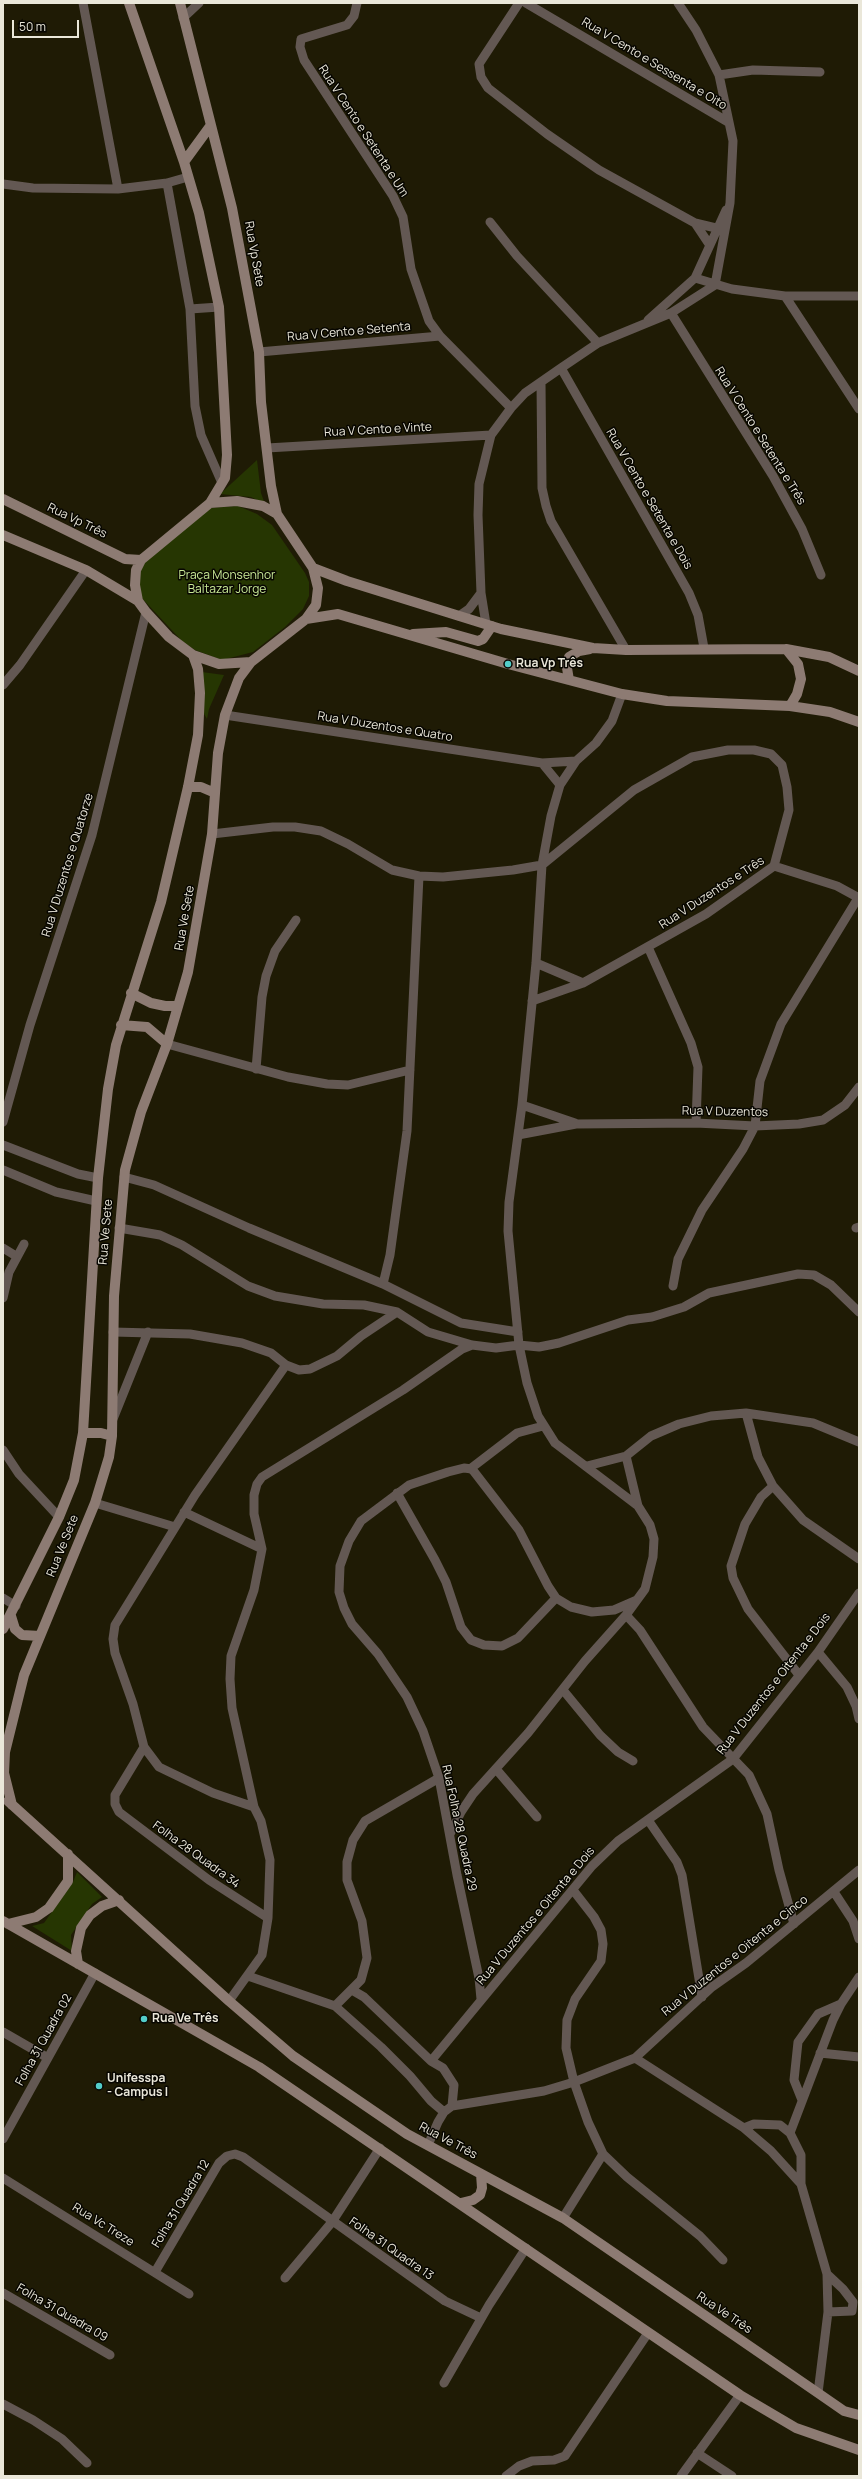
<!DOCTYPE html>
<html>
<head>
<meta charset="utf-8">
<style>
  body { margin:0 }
  #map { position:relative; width:862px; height:2479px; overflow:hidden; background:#1f1b05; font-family:Manrope,sans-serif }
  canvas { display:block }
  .frame { position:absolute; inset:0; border:4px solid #eae7d9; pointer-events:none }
  .scale { position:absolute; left:12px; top:20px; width:67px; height:18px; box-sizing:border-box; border:2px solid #eae7d9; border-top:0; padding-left:5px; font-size:12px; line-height:14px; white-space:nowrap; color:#eae7d9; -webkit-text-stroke:3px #070601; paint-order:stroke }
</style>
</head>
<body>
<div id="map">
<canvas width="862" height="2479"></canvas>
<div class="frame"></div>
<div class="scale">50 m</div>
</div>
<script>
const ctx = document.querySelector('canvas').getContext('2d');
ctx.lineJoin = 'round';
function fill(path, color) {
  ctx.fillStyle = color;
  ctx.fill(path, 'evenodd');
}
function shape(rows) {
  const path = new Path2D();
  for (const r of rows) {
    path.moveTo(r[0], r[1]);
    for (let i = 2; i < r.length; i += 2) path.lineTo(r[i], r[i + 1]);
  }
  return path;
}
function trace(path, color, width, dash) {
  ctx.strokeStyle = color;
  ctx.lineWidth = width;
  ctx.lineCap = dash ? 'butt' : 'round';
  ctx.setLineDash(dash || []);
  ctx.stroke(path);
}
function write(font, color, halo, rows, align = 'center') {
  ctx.font = font + ' Manrope,sans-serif';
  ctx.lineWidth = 3;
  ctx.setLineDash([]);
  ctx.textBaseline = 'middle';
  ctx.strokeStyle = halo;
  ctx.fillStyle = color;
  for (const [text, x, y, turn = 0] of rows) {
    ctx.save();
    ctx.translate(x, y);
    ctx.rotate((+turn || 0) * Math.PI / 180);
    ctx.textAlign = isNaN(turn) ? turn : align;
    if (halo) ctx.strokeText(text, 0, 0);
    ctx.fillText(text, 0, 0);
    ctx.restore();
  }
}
const green = shape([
  [257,460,261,493,265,504,251,497,220,494],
  [238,506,257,514,272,525,305,573,309,582,309,596,303,609,285,627,253,652,222,660,195,650,182,641,138,594,137,575,147,559,210,508],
  [202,672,224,675,209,709,207,719,203,712],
  [77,1872,102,1897,92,1904,71,1935,72,1951,32,1926,44,1923,73,1882]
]);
const minor = shape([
  [83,3,118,189],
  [357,3,354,16,347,25,301,39,300,47,304,60,393,196,403,217,411,269,429,321,440,336,511,408],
  [519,3,479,64,481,77,488,88,547,134,599,170,695,223,716,228],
  [526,3,728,122],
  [183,18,199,3],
  [719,75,753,70,820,72],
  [167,183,190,309,195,406,201,435,222,483],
  [3,184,33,188,118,189,167,183,188,177],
  [490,222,517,256,598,343],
  [695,223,709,244],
  [695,278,732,289,785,296,859,296],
  [785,296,859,409],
  [190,309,219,307],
  [671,313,773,476,802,529,821,575],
  [648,320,695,278,726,210],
  [259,352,440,336],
  [561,368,689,593,698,615,704,648],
  [541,382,542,488,546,506,551,521,626,650],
  [267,448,491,435],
  [459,616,469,609,481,593],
  [486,624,481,593,478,515,479,484,491,435,511,408,525,393,561,368,598,343,671,313,715,285,730,203,733,141,719,75,696,30,678,3],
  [3,685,20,665,86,570],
  [225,715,542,763,576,761],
  [542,763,560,785],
  [212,834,273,827,295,827,321,831,348,844,392,870,419,876,443,877,513,870,542,865,634,790,692,757,728,750,754,750,771,754,782,765,787,787,789,810,774,866,706,914,583,983,532,1001],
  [774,866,837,886,859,898],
  [648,947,691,1043,698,1067,696,1123],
  [536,963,583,983],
  [167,1044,288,1077,327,1084,348,1085,410,1070],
  [256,1069,262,997,266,976,275,951,296,920],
  [522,1105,575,1123],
  [3,1122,30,1025,92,835,146,612],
  [518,1135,576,1124,696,1123,755,1126,799,1124,823,1120,845,1105,859,1087],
  [3,1145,78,1174,98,1178],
  [3,1170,56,1192,96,1201],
  [124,1177,154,1185,249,1228,383,1284,461,1323,518,1332],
  [119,1228,160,1235,182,1245,248,1286,275,1296,323,1304,364,1305,397,1312,428,1332,472,1345,496,1348,519,1345,539,1347,559,1343,628,1320,652,1317,684,1307,709,1293,798,1274,814,1275,831,1285,859,1312],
  [856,1228,859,1227],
  [3,1248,16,1256],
  [383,1284,390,1255,407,1131,419,876],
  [673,1286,678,1259,702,1210,743,1149,755,1126,760,1081,781,1024,858,898],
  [3,1298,9,1272,24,1244],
  [113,1332,190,1334,242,1343,271,1353,286,1365],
  [746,1413,758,1457,773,1486,803,1520,859,1559],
  [113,1419,148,1332],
  [3,1450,19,1474,59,1517],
  [626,1456,638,1506],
  [587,1466,626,1456,651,1436,679,1424,711,1416,746,1413,813,1423,859,1442],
  [470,1469,517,1433,543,1426],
  [773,1486,761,1497,745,1524,731,1566,733,1578,748,1609,799,1675],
  [397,1493,435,1560,446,1582,461,1627,471,1640,484,1645,502,1646,518,1638,556,1598],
  [95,1503,175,1527],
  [184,1512,262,1549,254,1590,231,1656,230,1679,232,1708,254,1807],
  [262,1549,254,1514,254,1495,257,1484,262,1477,403,1390,462,1349,472,1345],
  [3,1598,16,1606],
  [626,1615,640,1630,703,1727,749,1775,767,1814,779,1870,794,1924],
  [818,1652,847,1687,856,1706,859,1719],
  [563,1690,600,1735,618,1752,633,1761],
  [144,1747,115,1795,115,1804,119,1812,209,1880,268,1918],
  [496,1769,537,1817],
  [648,1820,677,1862,682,1875,702,1997],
  [450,1834,461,1812,473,1794,528,1733,585,1661,626,1615,645,1589,653,1557,654,1539,650,1525,638,1506,555,1443,538,1416,527,1383,519,1345,508,1231,509,1202,522,1105,536,963,542,865,551,816,560,785,576,761,596,743,612,721,622,694],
  [573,1890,594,1917,601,1930,603,1944,601,1961,575,1999,567,2020,566,2048,574,2082,588,2122,603,2154,627,2177,700,2236,723,2260],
  [834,1892,853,1921,859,1939],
  [248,1976,335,2006,381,2047,410,2076,431,2101,444,2112],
  [352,1990,364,1997,431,2061,443,2068,454,2085,452,2106],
  [481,1999,479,1978,457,1875,439,1778,423,1731,407,1697,378,1654,352,1624,344,1608,339,1592,340,1566,349,1541,361,1521,409,1485,448,1472,464,1468,472,1469,519,1530,548,1586,556,1598,571,1607,592,1612,614,1610,637,1600],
  [229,2001,262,1955,268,1918,270,1860,261,1821,254,1807,213,1793,159,1767,144,1747,133,1704,115,1653,113,1639,115,1625,195,1495,286,1365,299,1370,310,1369,337,1356,361,1336,397,1312],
  [335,2006,361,1980,367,1958,362,1921,347,1880,347,1862,353,1840,365,1821,439,1778],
  [3,2032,48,2058],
  [820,2053,859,2057],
  [635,2058,744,2128,771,2151,801,2184],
  [431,2061,592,1866,618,1841,733,1759,818,1652,859,1593],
  [802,2100,794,2080,798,2042,818,2014,841,2004],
  [744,2128,754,2124,780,2125,790,2133,801,2155,801,2184,827,2274,828,2312,818,2393],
  [790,2133,833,2020,841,2004,859,1977],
  [3,2139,95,1973],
  [428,2145,438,2122,444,2112,452,2106,544,2091,574,2082,635,2058,712,1987,746,1963,859,1870],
  [3,2178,189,2294],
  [563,2218,603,2154],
  [155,2272,219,2163,227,2156,235,2154,243,2157,445,2301,481,2318],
  [827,2274,843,2289,853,2302,852,2311,828,2312],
  [285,2278,332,2222,380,2148],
  [3,2293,110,2355],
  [444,2383,489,2305,526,2248],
  [3,2404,33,2420,62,2439,87,2463],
  [697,2453,732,2476],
  [506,2476,519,2466,532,2461,554,2460,565,2456,648,2333],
  [681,2476,740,2395]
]);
const secondary = shape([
  [129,3,184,162,199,213,219,307,227,455,225,478,210,503],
  [180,3,232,208,259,352,261,402,271,486,277,514],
  [184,162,211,125],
  [3,499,125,559,141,560],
  [237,501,263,506,277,514,313,568,318,588,316,605,306,619,251,662,219,664,193,655,169,637,146,612,138,601,135,585,136,570,141,560,210,503,237,501],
  [3,535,86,570,138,601],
  [313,568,347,581,501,629,593,648,626,650,786,649,829,657,859,671],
  [306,619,338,614,508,664,622,694,667,701,790,706,830,712,859,722],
  [413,634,446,632,478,641,483,639,492,626],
  [786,649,798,664,801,679,797,694,790,706],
  [569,680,567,668,569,657,579,651,590,649],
  [188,787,201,787,215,793],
  [131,993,151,1003,165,1006,178,1006],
  [121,1025,147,1027,167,1044],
  [83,1433,101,1433,112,1436],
  [11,1616,15,1629,22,1635,40,1636],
  [3,1629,59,1517,74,1480,83,1433,98,1178,108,1089,116,1045,161,902,188,787,198,735,200,693,198,669,193,655],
  [8,1801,229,2001,293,2056,407,2134,563,2218,818,2393,844,2411,859,2415],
  [12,1805,4,1773,5,1752,24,1675,95,1503,109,1457,112,1436,114,1296,125,1170,141,1112,167,1044,188,972,212,834,218,753,225,715,239,678,251,662],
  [3,1921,259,2067,740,2395,796,2428,859,2450],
  [8,1924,36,1917,49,1908,68,1881,68,1854],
  [78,1964,76,1951,81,1928,90,1915,102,1906,119,1900],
  [461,2203,473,2200,480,2195,482,2188,481,2174]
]);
const markers = [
  [508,664,4,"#53cdc9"],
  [144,2019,4,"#53cdc9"],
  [99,2086,4,"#53cdc9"]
];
const streetNames = [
  ["Rua V Cento e Sessenta e Oito",654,64,31],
  ["Rua V Cento e Setenta e Um",363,131,57],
  ["Rua Vp Sete",254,254,80],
  ["Rua V Cento e Setenta",349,332,-5],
  ["Rua V Cento e Vinte",378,430,-3],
  ["Rua V Cento e Setenta e Três",760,436,58],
  ["Rua V Cento e Setenta e Dois",649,499,60],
  ["Rua Vp Três",77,521,26],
  ["Rua V Duzentos e Quatro",385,727,9],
  ["Rua V Duzentos e Quatorze",68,865,-73],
  ["Rua V Duzentos e Três",712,893,-33],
  ["Rua Ve Sete",185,918,-80],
  ["Rua V Duzentos",725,1112,1],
  ["Rua Ve Sete",106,1232,-85],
  ["Rua Ve Sete",63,1546,-68],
  ["Rua V Duzentos e Oitenta e Dois",774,1684,-52],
  ["Rua Folha 28 Quadra 29",459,1828,78],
  ["Folha 28 Quadra 34",196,1855,36],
  ["Rua V Duzentos e Oitenta e Dois",536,1916,-50],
  ["Rua V Duzentos e Oitenta e Cinco",735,1956,-39],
  ["Folha 31 Quadra 02",44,2040,-61],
  ["Rua Ve Três",448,2141,28],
  ["Folha 31 Quadra 12",181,2204,-59],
  ["Rua Vc Treze",103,2225,32],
  ["Folha 31 Quadra 13",391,2249,35],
  ["Folha 31 Quadra 09",62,2313,30],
  ["Rua Ve Três",724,2313,34]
];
const parkNames = [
  ["Praça Monsenhor",227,576],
  ["Baltazar Jorge",227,590]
];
const poiNames = [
  ["Rua Vp Três",516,664],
  ["Rua Ve Três",152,2019],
  ["Unifesspa",107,2079],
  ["- Campus I",107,2093]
];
fill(green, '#263602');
trace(minor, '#635853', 9);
trace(secondary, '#8d7b73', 10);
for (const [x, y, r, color] of markers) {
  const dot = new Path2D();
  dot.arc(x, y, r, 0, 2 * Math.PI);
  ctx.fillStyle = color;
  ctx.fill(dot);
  trace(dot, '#070601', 1.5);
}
write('12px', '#eae7d9', '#070601', streetNames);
write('12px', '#c8e895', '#070601', parkNames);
write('bold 12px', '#eae7d9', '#070601', poiNames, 'left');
</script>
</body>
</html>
